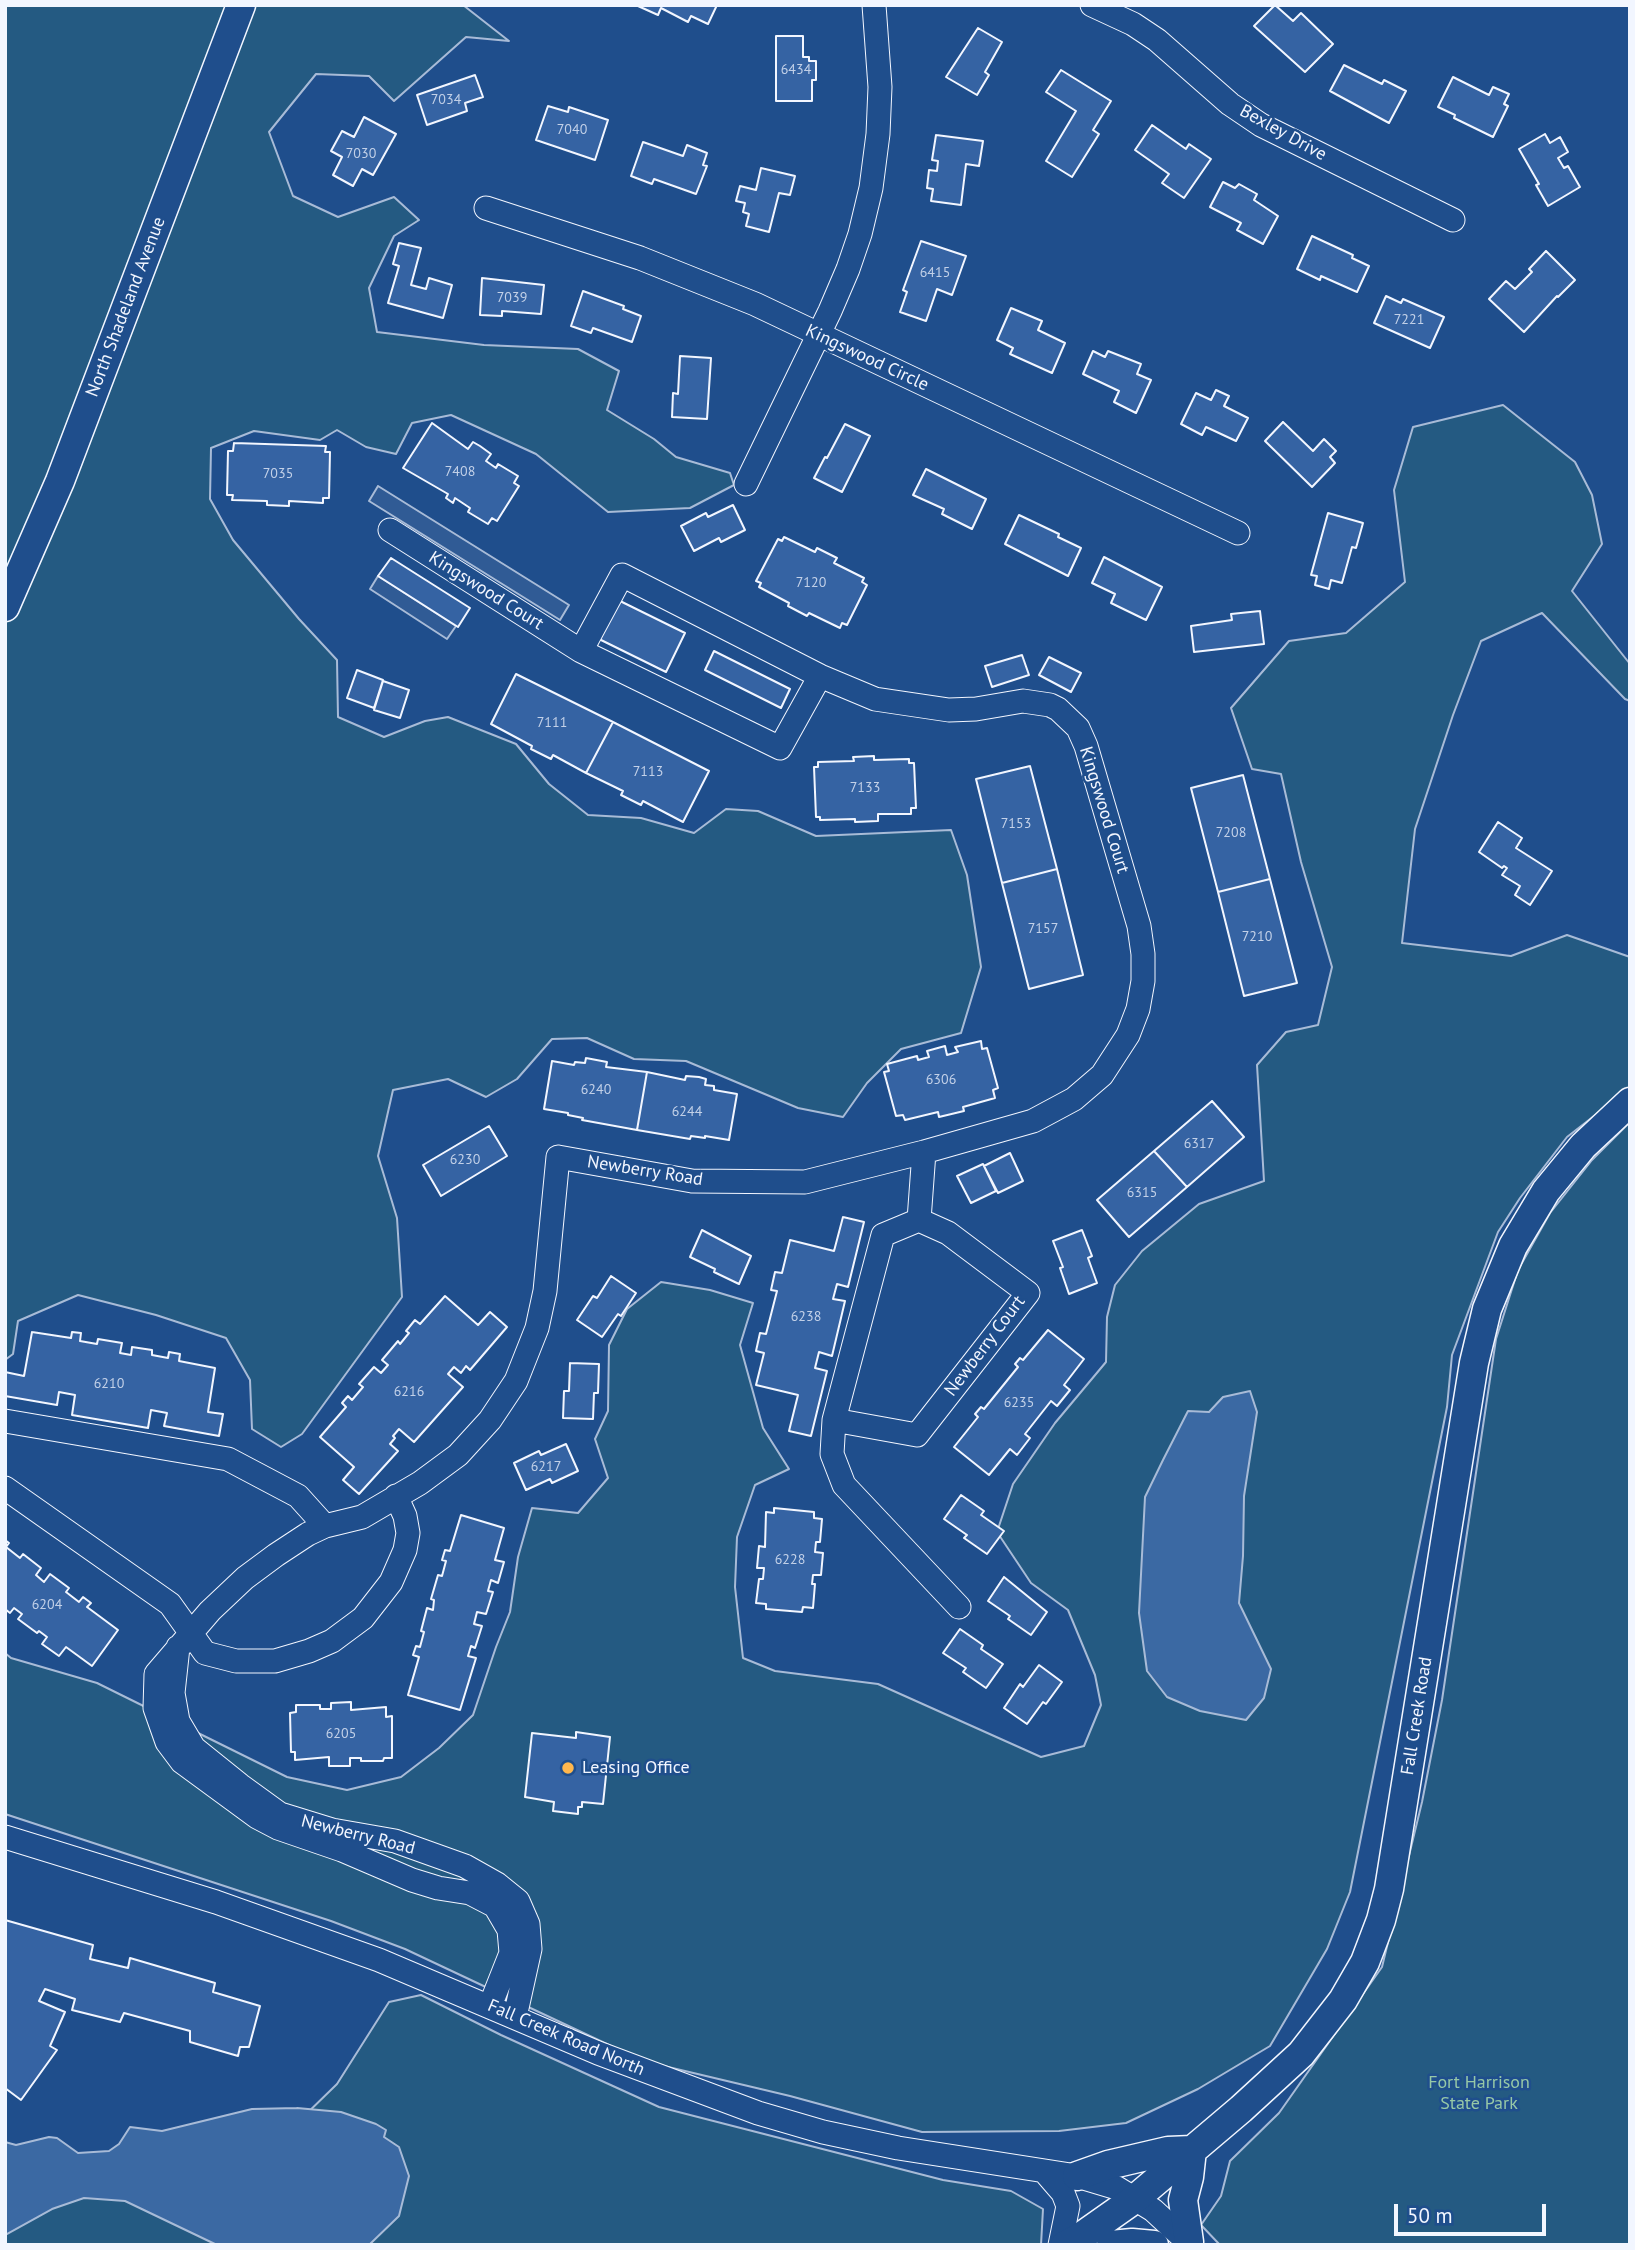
<!DOCTYPE html>
<html>
<head>
<meta charset="utf-8">
<style>
  body { margin:0 }
  #map { position:relative; width:1635px; height:2250px; overflow:hidden; background:#1f4e8c; font-family:"PT Sans",sans-serif }
  canvas { display:block }
  .frame { position:absolute; inset:0; border:7px solid #f2f6ff; pointer-events:none }
  .scale { position:absolute; left:1394px; top:2204px; width:152px; height:32px; box-sizing:border-box; border:4px solid #f2f6ff; border-top:0; padding-left:9px; font-size:21px; line-height:24px; white-space:nowrap; color:#f2f6ff; -webkit-text-stroke:5px #1f4e8c; paint-order:stroke }
</style>
</head>
<body>
<div id="map">
<canvas width="1635" height="2250"></canvas>
<div class="frame"></div>
<div class="scale">50 m</div>
</div>
<script>
const ctx = document.querySelector('canvas').getContext('2d');
ctx.lineJoin = 'round';
function fill(path, color) {
  ctx.fillStyle = color;
  ctx.fill(path, 'evenodd');
}
function shape(rows) {
  const path = new Path2D();
  for (const r of rows) {
    path.moveTo(r[0], r[1]);
    for (let i = 2; i < r.length; i += 2) path.lineTo(r[i], r[i + 1]);
  }
  return path;
}
function trace(path, color, width, dash) {
  ctx.strokeStyle = color;
  ctx.lineWidth = width;
  ctx.lineCap = dash ? 'butt' : 'round';
  ctx.setLineDash(dash || []);
  ctx.stroke(path);
}
function write(font, color, halo, rows, align = 'center') {
  ctx.font = font + ' "PT Sans",sans-serif';
  ctx.lineWidth = 5;
  ctx.setLineDash([]);
  ctx.textBaseline = 'middle';
  ctx.strokeStyle = halo;
  ctx.fillStyle = color;
  for (const [text, x, y, turn = 0] of rows) {
    ctx.save();
    ctx.translate(x, y);
    ctx.rotate((+turn || 0) * Math.PI / 180);
    ctx.textAlign = isNaN(turn) ? turn : align;
    if (halo) ctx.strokeText(text, 0, 0);
    ctx.fillText(text, 0, 0);
    ctx.restore();
  }
}
const green = shape([
  [5,5,463,5,509,41,466,37,394,101,369,76,316,74,269,132,293,196,338,217,394,197,419,220,394,236,369,288,377,332,484,345,578,349,619,371,607,410,654,439,676,457,730,473,734,485,690,508,608,512,536,454,451,415,412,423,396,454,366,447,337,430,320,440,254,431,211,448,210,499,233,540,299,619,337,660,338,717,384,737,425,721,448,717,516,744,549,784,588,815,641,818,694,833,726,809,758,811,816,836,951,830,967,875,981,967,961,1033,901,1049,867,1083,843,1117,798,1108,686,1061,634,1059,587,1038,552,1039,517,1079,486,1097,448,1079,393,1090,378,1156,397,1218,402,1297,302,1434,281,1447,252,1429,250,1380,226,1338,156,1315,78,1295,18,1321,13,1354,5,1360,5,5],
  [1503,405,1575,462,1592,495,1602,544,1572,591,1630,664,1630,701,1625,699,1542,613,1481,641,1453,715,1415,829,1402,943,1511,956,1567,935,1630,957,1630,1088,1567,1137,1520,1198,1498,1232,1452,1355,1447,1407,1350,1892,1327,1949,1270,2046,1198,2089,1126,2123,1059,2131,922,2132,790,2096,643,2061,405,1949,331,1921,5,1814,5,1653,11,1658,97,1683,287,1777,347,1790,401,1777,439,1748,473,1715,496,1647,510,1612,518,1557,532,1508,578,1513,608,1478,595,1439,608,1411,609,1345,627,1309,661,1282,710,1290,753,1303,740,1345,763,1428,789,1469,755,1485,737,1537,735,1587,743,1658,775,1671,878,1684,1041,1757,1084,1746,1101,1705,1095,1675,1068,1610,1031,1583,997,1532,1013,1484,1055,1423,1106,1362,1107,1317,1115,1285,1142,1251,1199,1204,1264,1181,1257,1065,1286,1032,1318,1025,1332,967,1301,862,1281,774,1252,769,1231,708,1289,641,1346,633,1405,582,1394,490,1413,427,1503,405],
  [1630,1122,1630,2245,1220,2245,1201,2225,1221,2196,1230,2161,1279,2113,1382,1967,1422,1802,1442,1700,1496,1339,1518,1270,1550,1213,1592,1160,1630,1122],
  [421,1995,501,2035,659,2107,943,2180,1011,2191,1043,2209,1041,2245,5,2245,5,2200,258,2161,337,2084,389,2002,421,1995]
]);
const parking = shape([
  [378,486,569,605,560,620,369,501,378,486],
  [378,576,456,626,447,639,370,589,378,576]
]);
const water = shape([
  [1250,1391,1257,1412,1244,1496,1243,1556,1239,1603,1271,1669,1264,1698,1246,1720,1200,1711,1167,1697,1147,1671,1139,1613,1145,1497,1163,1460,1188,1411,1209,1412,1223,1397,1250,1391],
  [297,2108,341,2112,376,2124,386,2130,384,2137,399,2147,409,2176,399,2216,369,2245,217,2245,125,2201,84,2198,52,2209,5,2235,5,2142,16,2145,49,2137,57,2138,78,2153,109,2151,119,2144,130,2127,162,2131,252,2109,297,2108]
]);
const building = shape([
  [717,5,708,24,691,16,688,22,661,8,658,15,638,6,717,5],
  [1275,5,1293,21,1301,13,1333,44,1305,72,1254,26,1275,5],
  [978,28,1002,42,985,72,989,75,977,95,946,77,978,28],
  [776,36,803,36,803,57,809,57,809,61,816,61,816,80,812,80,812,101,776,101,776,36],
  [1344,65,1382,84,1384,80,1406,91,1389,123,1330,91,1344,65],
  [1061,70,1111,101,1093,130,1099,134,1072,177,1046,161,1076,111,1046,92,1061,70],
  [475,75,483,97,465,103,467,111,427,125,417,95,475,75],
  [1453,77,1489,95,1493,87,1509,94,1504,104,1508,106,1493,137,1454,118,1455,115,1438,107,1453,77],
  [548,106,568,112,569,107,608,120,595,160,536,140,548,106],
  [364,117,396,134,373,175,362,169,353,186,333,175,342,157,331,151,342,131,354,137,364,117],
  [1152,125,1186,149,1189,144,1211,159,1184,198,1162,183,1169,174,1135,150,1152,125],
  [1545,134,1550,143,1560,137,1568,152,1558,158,1564,168,1568,166,1580,187,1548,206,1536,185,1539,184,1519,149,1545,134],
  [936,135,983,141,979,166,966,164,961,205,931,201,933,189,927,188,929,170,937,171,938,161,932,160,936,135],
  [643,142,683,156,687,145,707,153,703,165,707,166,696,194,654,179,652,184,631,176,643,142],
  [761,168,795,176,790,195,779,193,769,232,746,226,749,214,743,212,745,203,736,201,740,186,756,190,761,168],
  [1223,182,1235,188,1239,184,1257,194,1254,200,1278,216,1263,244,1237,230,1241,223,1210,207,1223,182],
  [1312,236,1353,255,1352,258,1369,266,1357,292,1321,276,1320,280,1297,269,1312,236],
  [921,241,966,256,952,295,937,289,926,321,900,312,907,292,903,290,921,241],
  [399,243,421,248,411,285,426,289,429,278,452,285,443,318,388,303,399,266,393,264,399,243],
  [1546,251,1575,280,1558,297,1557,296,1524,332,1489,299,1506,281,1515,289,1532,272,1529,269,1546,251],
  [482,278,544,285,541,314,502,311,502,316,480,315,482,278],
  [583,291,624,306,623,309,641,316,632,342,593,328,591,333,571,326,583,291],
  [1386,296,1401,303,1403,299,1444,317,1430,348,1374,323,1386,296],
  [1011,308,1042,321,1038,330,1065,343,1052,373,1010,354,1013,348,997,340,1011,308],
  [1093,351,1105,357,1108,351,1141,364,1137,374,1151,380,1136,413,1114,402,1119,391,1083,374,1093,351],
  [680,356,711,358,707,419,672,417,673,393,678,394,680,356],
  [1216,390,1229,396,1224,406,1248,418,1236,441,1206,427,1202,435,1181,424,1196,393,1211,400,1216,390],
  [1283,422,1313,451,1324,439,1336,451,1330,457,1335,463,1312,487,1265,441,1283,422],
  [432,423,468,449,473,442,480,446,491,454,486,461,496,468,498,464,518,476,514,483,519,486,497,521,492,518,488,524,468,512,470,508,455,498,453,503,446,498,448,494,403,468,432,423],
  [845,424,870,436,842,492,814,478,825,457,827,458,845,424],
  [234,443,326,446,325,452,330,452,329,498,323,498,323,503,289,501,289,506,267,505,267,501,232,500,233,495,227,495,228,451,233,451,234,443],
  [926,469,986,499,972,529,942,514,944,509,913,495,926,469],
  [733,505,745,530,721,542,719,538,694,551,681,526,706,513,708,517,733,505],
  [1328,513,1363,523,1356,548,1352,547,1342,583,1331,580,1329,589,1315,585,1317,576,1311,575,1328,513],
  [1019,515,1059,534,1058,537,1081,548,1068,576,1005,544,1019,515],
  [784,537,815,552,817,548,837,558,834,563,864,578,862,582,867,585,847,625,842,623,840,628,809,613,807,616,788,606,789,603,759,587,761,583,756,581,778,539,782,541,784,537],
  [1104,557,1162,587,1146,620,1111,603,1115,594,1092,583,1104,557],
  [391,558,470,608,458,627,378,576,391,558],
  [618,600,685,633,666,672,599,639,618,600],
  [1260,611,1264,644,1194,652,1191,626,1232,620,1231,614,1260,611],
  [714,651,790,689,781,708,705,670,714,651],
  [1022,655,1029,675,992,687,985,666,1022,655],
  [1049,657,1081,673,1071,692,1039,675,1049,657],
  [357,670,383,680,374,708,347,698,357,670],
  [516,674,613,722,586,773,553,755,551,759,531,749,532,746,491,724,516,674],
  [383,681,409,690,400,718,374,710,383,681],
  [613,722,709,771,683,822,643,801,641,805,621,795,623,791,586,773,613,722],
  [874,756,874,760,909,759,909,763,914,763,916,808,911,808,911,814,878,814,878,821,855,822,855,819,820,820,820,817,816,817,814,767,818,767,818,762,854,761,853,757,874,756],
  [1030,766,1057,869,1002,883,976,779,1030,766],
  [1243,775,1270,879,1218,892,1191,788,1243,775],
  [1498,822,1522,838,1516,848,1552,871,1530,905,1515,895,1520,886,1502,875,1507,868,1504,866,1502,868,1479,852,1498,822],
  [1057,869,1083,975,1029,989,1002,883,1057,869],
  [1270,879,1297,983,1244,996,1218,892,1270,879],
  [981,1041,982,1049,987,1048,998,1088,993,1090,995,1098,963,1107,964,1111,939,1117,938,1112,905,1120,903,1115,896,1116,884,1072,889,1071,887,1064,917,1056,918,1060,929,1057,927,1051,945,1046,947,1055,958,1052,955,1047,981,1041],
  [586,1058,607,1062,606,1067,647,1072,637,1130,582,1120,583,1118,568,1115,568,1113,544,1109,552,1061,574,1065,575,1062,585,1063,586,1058],
  [647,1072,685,1080,686,1076,699,1077,706,1079,705,1085,714,1086,714,1090,737,1094,729,1140,705,1136,705,1138,691,1136,690,1139,637,1130,647,1072],
  [1212,1101,1244,1137,1187,1187,1154,1151,1212,1101],
  [489,1126,507,1156,441,1196,423,1165,489,1126],
  [1154,1151,1187,1187,1129,1237,1097,1200,1154,1151],
  [1010,1153,1023,1181,998,1193,984,1166,1010,1153],
  [983,1164,996,1191,971,1203,957,1176,983,1164],
  [843,1217,864,1222,848,1287,837,1284,833,1299,845,1301,832,1356,819,1352,815,1368,827,1371,811,1436,789,1431,798,1395,756,1385,764,1353,756,1351,760,1333,766,1334,777,1291,771,1290,775,1272,782,1273,790,1240,834,1251,843,1217],
  [702,1230,751,1256,739,1284,714,1272,715,1269,690,1257,702,1230],
  [1082,1230,1092,1256,1088,1258,1097,1283,1069,1294,1060,1268,1063,1267,1053,1241,1082,1230],
  [611,1276,636,1293,621,1316,618,1314,602,1337,577,1320,593,1296,597,1298,611,1276],
  [445,1296,478,1325,490,1312,507,1327,470,1370,466,1366,461,1373,454,1367,448,1374,463,1387,414,1442,399,1429,393,1436,395,1438,390,1444,398,1451,359,1494,343,1480,354,1467,320,1437,346,1407,342,1403,348,1396,352,1400,363,1387,359,1384,374,1367,381,1373,388,1365,382,1360,398,1341,400,1344,409,1333,406,1331,415,1320,420,1324,445,1296],
  [1048,1330,1084,1359,1064,1385,1070,1390,1057,1406,1051,1401,1025,1434,1030,1438,1017,1455,1010,1449,989,1475,954,1447,978,1417,975,1414,981,1407,984,1409,1018,1367,1015,1364,1020,1358,1023,1360,1048,1330],
  [32,1332,71,1338,72,1332,81,1333,80,1341,97,1344,98,1339,122,1343,120,1353,131,1355,132,1347,152,1350,152,1355,168,1358,169,1352,180,1354,179,1361,215,1368,208,1412,223,1414,219,1436,164,1426,167,1413,151,1410,148,1428,72,1415,75,1395,59,1392,57,1405,5,1396,5,1372,24,1376,32,1332],
  [570,1363,599,1364,598,1393,594,1393,593,1419,563,1418,564,1391,569,1391,570,1363],
  [566,1444,578,1471,552,1483,550,1479,526,1490,514,1463,539,1451,541,1455,566,1444],
  [961,1495,984,1511,981,1515,1004,1531,987,1554,964,1538,967,1535,944,1519,961,1495],
  [774,1508,814,1512,814,1518,822,1519,820,1542,816,1542,815,1552,823,1553,821,1575,813,1575,812,1584,815,1584,813,1608,803,1607,802,1612,766,1609,766,1604,756,1603,759,1579,763,1579,764,1568,757,1568,759,1546,765,1547,766,1512,774,1513,774,1508],
  [461,1515,504,1528,495,1560,504,1562,498,1583,491,1580,488,1591,493,1592,486,1614,477,1612,474,1624,482,1626,475,1648,471,1646,468,1656,476,1658,460,1710,408,1695,419,1657,413,1655,416,1646,420,1647,424,1632,421,1631,427,1608,433,1610,434,1600,431,1599,438,1575,442,1576,446,1561,442,1560,445,1550,450,1551,461,1515],
  [5,1540,9,1543,6,1547,20,1558,23,1554,41,1568,36,1575,44,1582,50,1574,69,1588,66,1592,79,1602,83,1597,91,1603,87,1607,118,1630,92,1666,66,1647,59,1656,42,1644,47,1637,39,1631,37,1633,18,1619,22,1614,14,1608,10,1613,5,1609,5,1540],
  [1004,1577,1047,1612,1031,1635,1008,1619,1010,1616,988,1601,1004,1577],
  [960,1629,983,1645,981,1649,1003,1664,986,1688,963,1672,966,1668,943,1653,960,1629],
  [1039,1665,1062,1682,1046,1704,1043,1702,1027,1724,1004,1708,1020,1684,1023,1687,1039,1665],
  [351,1702,351,1710,386,1707,386,1717,392,1716,392,1758,384,1758,383,1761,361,1761,361,1758,350,1758,350,1766,329,1766,329,1757,295,1760,295,1752,291,1752,290,1713,296,1712,296,1705,320,1705,320,1709,331,1709,331,1703,351,1702],
  [576,1732,610,1737,603,1804,582,1802,582,1807,578,1807,578,1814,553,1811,554,1802,525,1797,532,1733,576,1738,576,1732],
  [5,1920,93,1945,90,1959,128,1968,130,1958,215,1983,213,1992,260,2006,249,2047,240,2047,238,2056,190,2042,190,2031,124,2013,120,2022,72,2010,75,1999,45,1989,39,2001,65,2012,50,2046,57,2050,21,2100,5,2088,5,1920]
]);
const minor = shape([
  [1092,5,1133,24,1157,40,1230,104,1261,125,1453,220],
  [486,208,640,258,755,304,1238,533],
  [746,484,830,311,848,269,860,234,871,188,878,134,880,87,874,5],
  [390,530,581,651,780,748,820,676],
  [919,1220,924,1152],
  [834,1420,917,1435,1028,1293,948,1233,919,1220,883,1235,834,1420,832,1454,844,1485,959,1607],
  [5,1421,228,1459,298,1496,325,1526],
  [5,1488,170,1604,205,1653,236,1661,275,1661,309,1651,332,1641,363,1618,391,1582,405,1550,408,1533,405,1516,396,1496],
  [178,1647,173,1693,178,1721,194,1748,240,1785,280,1814,332,1830,395,1841,465,1866,497,1884,518,1901,528,1924,530,1949,515,2017],
  [5,1837,216,1902,379,1960,598,2053,758,2113,823,2132,898,2148,1077,2176,1117,2188,1153,2210,1191,2245],
  [490,2006,511,1953,509,1930,495,1906,470,1893,438,1888,412,1880,342,1850,278,1828,257,1817,182,1762,167,1742,155,1708,156,1674,210,1611,245,1578,276,1555,308,1534,325,1526,362,1517,420,1483,458,1455,490,1420,516,1381,537,1328,545,1291,558,1157,692,1181,805,1182,924,1152,1033,1121,1074,1099,1102,1075,1128,1035,1138,1009,1143,981,1143,954,1139,926,1086,746,1078,728,1058,709,1050,705,1023,701,976,709,949,710,875,699,820,676,622,575,581,651],
  [1044,2171,1063,2193,1068,2206,1060,2245]
]);
const major = shape([
  [5,607,60,481,241,5],
  [1077,2176,1108,2165,1168,2151,1192,2150],
  [1189,2242,1183,2200,1189,2177,1192,2150],
  [1065,2245,1082,2236,1136,2198,1241,2109,1301,2054,1343,2000,1365,1962,1381,1920,1389,1889,1474,1363,1487,1309,1513,1246,1546,1191,1583,1146,1630,1102],
  [1111,2245,1132,2243,1154,2245]
]);
const markers = [
  [568,1768,7,"#ffb74d"]
];
const numberNames = [
  ["6434",796,70],
  ["7034",446,100],
  ["7040",572,130],
  ["7030",361,154],
  ["6415",935,273],
  ["7039",512,298],
  ["7221",1409,320],
  ["7408",460,472],
  ["7035",278,474],
  ["7120",811,583],
  ["7111",552,723],
  ["7113",648,772],
  ["7133",865,788],
  ["7153",1016,824],
  ["7208",1231,833],
  ["7157",1043,929],
  ["7210",1257,937],
  ["6306",941,1080],
  ["6240",596,1090],
  ["6244",687,1112],
  ["6317",1199,1144],
  ["6230",465,1160],
  ["6315",1142,1193],
  ["6238",806,1317],
  ["6210",109,1384],
  ["6216",409,1392],
  ["6235",1019,1403],
  ["6217",546,1467],
  ["6228",790,1560],
  ["6204",47,1605],
  ["6205",341,1734]
];
const streetNames = [
  ["Bexley Drive",1283,133,29],
  ["North Shadeland Avenue",126,307,-69],
  ["Kingswood Circle",867,358,25],
  ["Kingswood Court",486,591,32],
  ["Kingswood Court",1104,810,73],
  ["Newberry Road",645,1171,9],
  ["Newberry Court",985,1346,-53],
  ["Fall Creek Road",1417,1716,-81],
  ["Newberry Road",358,1835,14],
  ["Fall Creek Road North",566,2038,23]
];
const poiNames = [
  ["Leasing Office",582,1768]
];
const parkNames = [
  ["Fort Harrison",1479,2083],
  ["State Park",1479,2104]
];
fill(green, '#245a82');
trace(green, '#a8bbd7', 2);
fill(parking, '#305b95');
trace(parking, '#a8bbd7', 2);
fill(water, '#3b69a3');
trace(water, '#a8bbd7', 2);
fill(building, '#3563a3');
trace(building, '#f2f6ff', 2);
trace(minor, '#f2f6ff', 25);
trace(major, '#f2f6ff', 31);
trace(minor, '#1f4e8c', 23);
trace(major, '#1f4e8c', 28);
for (const [x, y, r, color] of markers) {
  const dot = new Path2D();
  dot.arc(x, y, r, 0, 2 * Math.PI);
  ctx.fillStyle = color;
  ctx.fill(dot);
  trace(dot, '#1f4e8c', 2.5);
}
write('14px', '#c3d1e8', null, numberNames);
write('18px', '#f2f6ff', '#1f4e8c', streetNames);
write('18px', '#f2f6ff', '#1f4e8c', poiNames, 'left');
write('18px', '#97c8a6', '#1f4e8c', parkNames);
</script>
</body>
</html>
